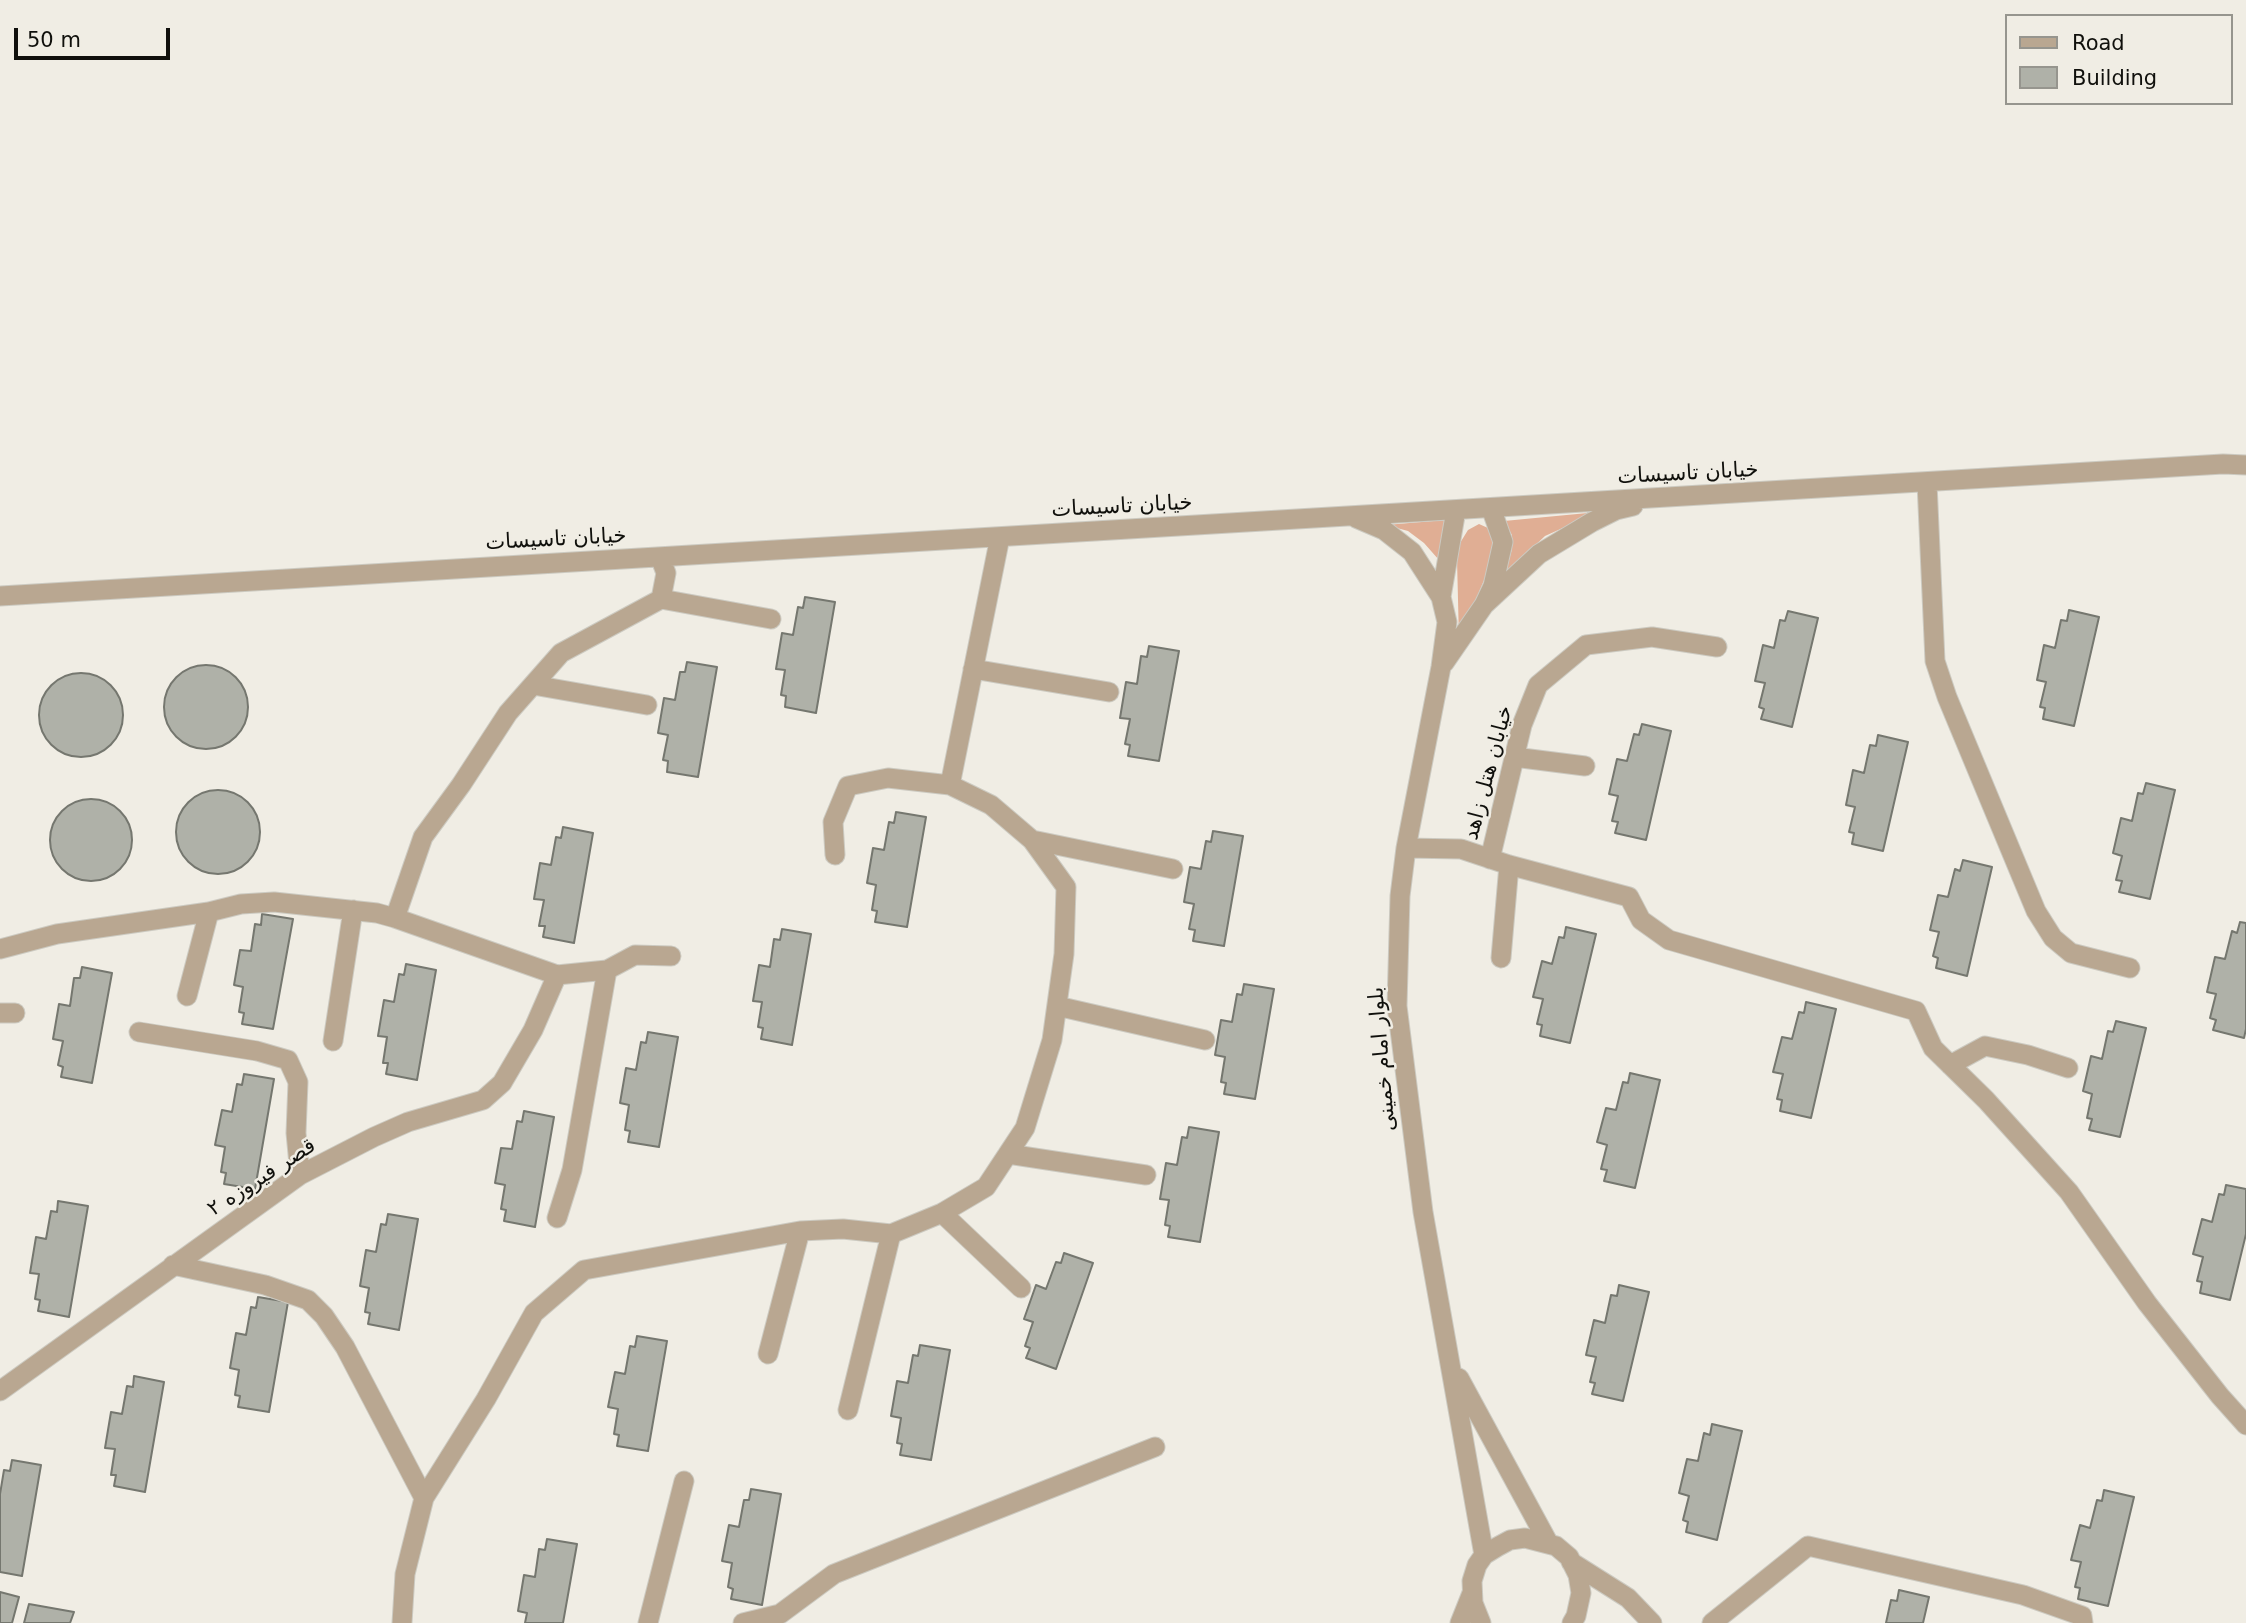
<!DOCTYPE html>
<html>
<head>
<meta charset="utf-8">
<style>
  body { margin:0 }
  #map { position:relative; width:2246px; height:1623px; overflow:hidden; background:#f0ede4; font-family:"DejaVu Sans",sans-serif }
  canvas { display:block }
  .legend { position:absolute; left:2005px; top:14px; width:228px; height:91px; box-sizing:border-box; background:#f0ede4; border:2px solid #96958e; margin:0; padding:9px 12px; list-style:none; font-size:21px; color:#10100c }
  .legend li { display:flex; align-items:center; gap:14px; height:35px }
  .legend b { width:35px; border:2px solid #96958e }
  .scale { position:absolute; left:14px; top:28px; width:156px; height:32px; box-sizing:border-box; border:4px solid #10100c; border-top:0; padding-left:9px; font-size:21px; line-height:24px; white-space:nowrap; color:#10100c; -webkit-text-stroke:5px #f0ede4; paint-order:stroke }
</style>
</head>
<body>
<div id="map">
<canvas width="2246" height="1623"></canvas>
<ul class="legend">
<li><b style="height:9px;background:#b9a791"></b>Road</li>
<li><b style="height:19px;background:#afb1a8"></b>Building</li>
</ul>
<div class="scale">50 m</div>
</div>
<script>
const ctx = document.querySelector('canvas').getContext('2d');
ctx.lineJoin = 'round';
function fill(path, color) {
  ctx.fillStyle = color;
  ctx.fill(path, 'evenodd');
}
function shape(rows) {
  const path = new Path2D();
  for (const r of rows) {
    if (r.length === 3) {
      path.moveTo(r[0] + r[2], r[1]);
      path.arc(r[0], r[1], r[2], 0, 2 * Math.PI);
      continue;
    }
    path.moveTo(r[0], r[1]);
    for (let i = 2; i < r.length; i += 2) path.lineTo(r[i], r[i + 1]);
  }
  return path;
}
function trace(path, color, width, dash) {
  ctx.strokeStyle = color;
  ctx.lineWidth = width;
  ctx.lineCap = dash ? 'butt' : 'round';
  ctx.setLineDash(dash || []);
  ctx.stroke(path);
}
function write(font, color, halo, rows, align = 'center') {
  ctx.font = font + ' "DejaVu Sans","Noto Sans Arabic",sans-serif';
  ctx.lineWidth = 5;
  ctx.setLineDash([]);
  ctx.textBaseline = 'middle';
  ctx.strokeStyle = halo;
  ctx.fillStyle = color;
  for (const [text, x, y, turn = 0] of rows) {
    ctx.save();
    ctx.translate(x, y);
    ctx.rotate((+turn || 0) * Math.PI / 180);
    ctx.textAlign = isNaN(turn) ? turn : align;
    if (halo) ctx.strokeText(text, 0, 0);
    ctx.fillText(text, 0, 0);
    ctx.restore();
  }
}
const green = shape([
  [1598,512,1545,536,1505,574,1512,549,1512,535,1504,521],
  [1445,520,1439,560,1424,543,1408,531,1386,525],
  [1479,524,1488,528,1492,536,1492,561,1459,640,1457,559,1460,543,1468,530]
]);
const building = shape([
  [805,597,835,602,816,713,785,707,786,696,781,695,785,670,776,669,782,633,793,635,798,607,803,608,805,597],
  [2069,610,2099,617,2074,726,2043,719,2045,708,2040,707,2046,682,2037,680,2044,645,2055,648,2061,620,2067,621,2069,610],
  [1788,611,1818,618,1792,727,1761,719,1764,709,1759,707,1765,683,1755,681,1763,645,1774,648,1780,620,1785,621,1788,611],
  [1149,646,1179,651,1159,761,1128,756,1130,745,1125,744,1130,719,1120,718,1126,682,1137,684,1141,656,1147,657,1149,646],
  [687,662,717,667,698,777,667,772,668,761,663,760,668,735,658,733,664,698,675,700,680,672,685,672,687,662],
  [206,707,42],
  [81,715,42],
  [1642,724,1671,731,1646,840,1615,833,1618,822,1612,821,1618,796,1609,794,1617,759,1627,761,1634,734,1639,735,1642,724],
  [1878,735,1908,742,1883,851,1852,844,1854,833,1849,832,1855,807,1846,805,1853,770,1864,773,1870,745,1876,746,1878,735],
  [2146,783,2175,790,2150,899,2119,892,2122,881,2116,880,2122,856,2113,853,2121,818,2132,821,2138,793,2143,794,2146,783],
  [218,832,42],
  [91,840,41],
  [896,812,926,817,907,927,875,922,877,911,872,910,876,885,867,883,873,848,884,850,889,822,894,823,896,812],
  [563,827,593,833,574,943,543,937,545,926,539,926,544,900,534,899,540,863,551,865,556,837,561,838,563,827],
  [1213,831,1243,836,1224,946,1193,941,1195,930,1189,929,1194,904,1184,902,1190,867,1201,869,1206,841,1211,842,1213,831],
  [1963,860,1992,867,1967,976,1936,968,1938,958,1933,956,1939,932,1930,930,1938,895,1948,897,1955,869,1960,871,1963,860],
  [262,914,293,919,273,1029,242,1024,244,1013,239,1012,243,987,234,985,240,950,251,951,255,924,261,925,262,914],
  [2240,922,2246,923,2246,1029,2244,1038,2213,1030,2216,1020,2210,1018,2216,994,2207,992,2215,957,2225,959,2232,931,2237,933,2240,922],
  [1566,927,1596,934,1570,1043,1540,1036,1542,1025,1537,1024,1543,999,1533,997,1542,961,1552,964,1559,937,1564,938,1566,927],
  [782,929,811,934,792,1045,761,1039,763,1028,758,1027,762,1002,753,1001,759,965,770,967,774,939,780,940,782,929],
  [406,964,436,970,417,1080,386,1074,388,1063,383,1063,387,1037,378,1036,384,1000,394,1002,399,974,404,975,406,964],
  [82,967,112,973,92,1083,61,1077,63,1067,58,1065,63,1041,53,1039,59,1004,70,1006,74,978,80,978,82,967],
  [1244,984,1274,989,1255,1099,1224,1094,1226,1083,1221,1082,1225,1057,1215,1055,1221,1020,1232,1022,1237,994,1242,995,1244,984],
  [1806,1002,1836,1009,1811,1118,1780,1111,1782,1100,1777,1099,1783,1074,1773,1072,1782,1037,1792,1039,1799,1012,1804,1013,1806,1002],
  [2116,1021,2146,1028,2120,1137,2089,1130,2092,1119,2087,1118,2092,1094,2083,1091,2091,1056,2102,1059,2108,1031,2113,1032,2116,1021],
  [648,1032,678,1037,659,1147,628,1142,630,1131,625,1130,629,1105,620,1103,626,1068,636,1070,641,1042,646,1043,648,1032],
  [1630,1073,1660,1080,1635,1188,1604,1181,1607,1170,1601,1169,1607,1145,1597,1142,1606,1108,1616,1110,1623,1082,1628,1083,1630,1073],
  [244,1074,274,1079,255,1189,224,1184,226,1173,221,1172,225,1147,215,1145,222,1110,232,1112,237,1084,242,1085,244,1074],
  [524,1111,554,1117,535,1227,504,1221,506,1210,501,1209,505,1185,495,1183,501,1148,512,1149,517,1121,522,1122,524,1111],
  [1189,1127,1219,1132,1200,1242,1168,1237,1170,1226,1165,1225,1169,1200,1160,1199,1166,1163,1177,1165,1182,1137,1187,1138,1189,1127],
  [2226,1185,2246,1189,2246,1234,2230,1300,2200,1293,2202,1282,2197,1281,2203,1257,2193,1254,2202,1219,2212,1222,2219,1194,2224,1195,2226,1185],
  [58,1201,88,1206,69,1317,38,1311,40,1300,35,1299,39,1274,30,1273,36,1237,46,1239,51,1211,57,1212,58,1201],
  [388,1214,418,1219,399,1330,368,1324,370,1313,365,1312,369,1288,360,1286,366,1250,376,1252,381,1224,386,1225,388,1214],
  [1064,1253,1093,1263,1056,1369,1026,1358,1030,1348,1025,1346,1033,1322,1024,1319,1036,1285,1046,1289,1056,1262,1061,1263,1064,1253],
  [1619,1285,1649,1292,1623,1401,1592,1394,1595,1383,1590,1382,1596,1357,1586,1355,1594,1320,1605,1323,1611,1295,1617,1296,1619,1285],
  [258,1297,288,1302,269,1412,238,1407,240,1396,235,1395,239,1370,230,1368,236,1333,246,1335,251,1307,256,1308,258,1297],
  [637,1336,667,1341,648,1451,617,1446,619,1435,614,1434,618,1409,608,1407,615,1372,625,1374,630,1346,635,1347,637,1336],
  [920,1345,950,1350,931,1460,900,1455,902,1444,897,1443,901,1418,891,1416,897,1381,908,1383,913,1355,918,1356,920,1345],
  [134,1376,164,1382,145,1492,114,1486,116,1475,111,1475,115,1449,105,1448,111,1412,122,1414,127,1386,133,1387,134,1376],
  [1712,1424,1742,1431,1717,1540,1686,1532,1688,1522,1683,1520,1689,1496,1679,1493,1687,1459,1698,1461,1704,1433,1710,1435,1712,1424],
  [12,1460,41,1465,22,1576,0,1572,0,1494,4,1470,10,1471,12,1460],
  [751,1489,781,1494,762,1605,731,1599,733,1589,728,1587,732,1563,722,1561,729,1525,739,1527,744,1500,749,1500,751,1489],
  [2104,1490,2134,1497,2108,1606,2078,1599,2080,1588,2075,1587,2081,1562,2071,1560,2080,1525,2090,1528,2097,1500,2102,1501,2104,1490],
  [547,1539,577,1544,563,1623,525,1623,527,1613,518,1611,524,1575,535,1577,539,1549,545,1550,547,1539],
  [1899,1590,1929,1597,1923,1623,1886,1623,1891,1600,1897,1601,1899,1590],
  [0,1592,19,1597,12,1623,0,1623,0,1592],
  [29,1604,74,1612,70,1623,24,1623,29,1604]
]);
const minor = shape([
  [1927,483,1935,661,1947,697,2036,911,2053,938,2071,953,2130,968],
  [1356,518,1384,530,1412,552,1441,597,1447,622,1441,667,1406,848,1400,896,1397,1006,1423,1212,1484,1555],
  [0,596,2223,464,2246,465],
  [1441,597,1456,510],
  [661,599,771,619],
  [1484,605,1539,554,1592,522,1616,510,1633,506],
  [1444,663,1484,605,1493,586,1503,542,1491,508],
  [973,669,1109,692],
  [533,685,647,705],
  [1514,757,1585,766],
  [950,785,1000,537],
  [1032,840,1173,869],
  [1406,848,1461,849,1509,865,1629,897,1641,920,1669,940,1916,1011,1933,1048,1986,1100,2069,1192,2147,1303,2220,1396,2246,1425],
  [1490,859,1522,725,1538,685,1586,645,1652,637,1717,647],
  [395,918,557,975,607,970,635,955,671,956],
  [0,949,57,934,209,912],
  [1501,958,1509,865],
  [187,996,209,912,241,904,274,902,377,913,395,918,423,837,461,785,508,713,561,653,661,599,666,573,660,557],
  [1057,1006,1205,1040],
  [0,1013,15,1013],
  [139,1032,257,1051,288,1060,298,1082,296,1133,300,1175],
  [333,1041,353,910],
  [1950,1065,1985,1046,2028,1055,2068,1068],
  [1008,1154,1146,1175],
  [942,1213,1021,1288],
  [557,1218,572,1170,607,970],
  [800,1231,843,1229,891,1234,942,1213,986,1187,1025,1128,1052,1040,1064,954,1066,887,1032,840,991,805,950,785,888,778,848,786,833,822,835,855],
  [173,1265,265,1285,308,1300,324,1316,345,1347,424,1498],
  [1459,1378,1549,1544],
  [0,1391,300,1175,374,1137,408,1122,483,1100,502,1083,533,1030,557,975],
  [848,1410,891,1234],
  [1571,1562,1628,1598,1652,1623],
  [402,1623,405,1574,424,1498,486,1399,534,1313,584,1270,800,1231,768,1354],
  [648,1623,684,1481],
  [743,1623,780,1614,834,1574,1155,1447],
  [1460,1623,1472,1593],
  [1481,1623,1473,1603,1472,1581,1477,1565,1484,1555,1497,1547,1510,1540,1525,1538,1556,1546,1569,1557,1578,1575,1581,1593,1576,1616,1572,1623],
  [1712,1623,1808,1546,2023,1595,2082,1616,2083,1623]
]);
const streetNames = [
  ["خیابان تاسیسات",1688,474,-3],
  ["خیابان تاسیسات",1122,507,-3],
  ["خیابان تاسیسات",556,540,-3],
  ["خیابان هتل زاهد",1489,773,-75],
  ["بلوار امام خمینی",1383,1059,-95],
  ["قصر فیروزه ۲",262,1178,-33]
];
fill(green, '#e0ae94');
fill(building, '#afb1a8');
trace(building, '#75776f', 2);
trace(minor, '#cccac1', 21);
trace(minor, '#b9a791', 19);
write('21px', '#10100c', '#f0ede4', streetNames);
</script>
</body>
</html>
